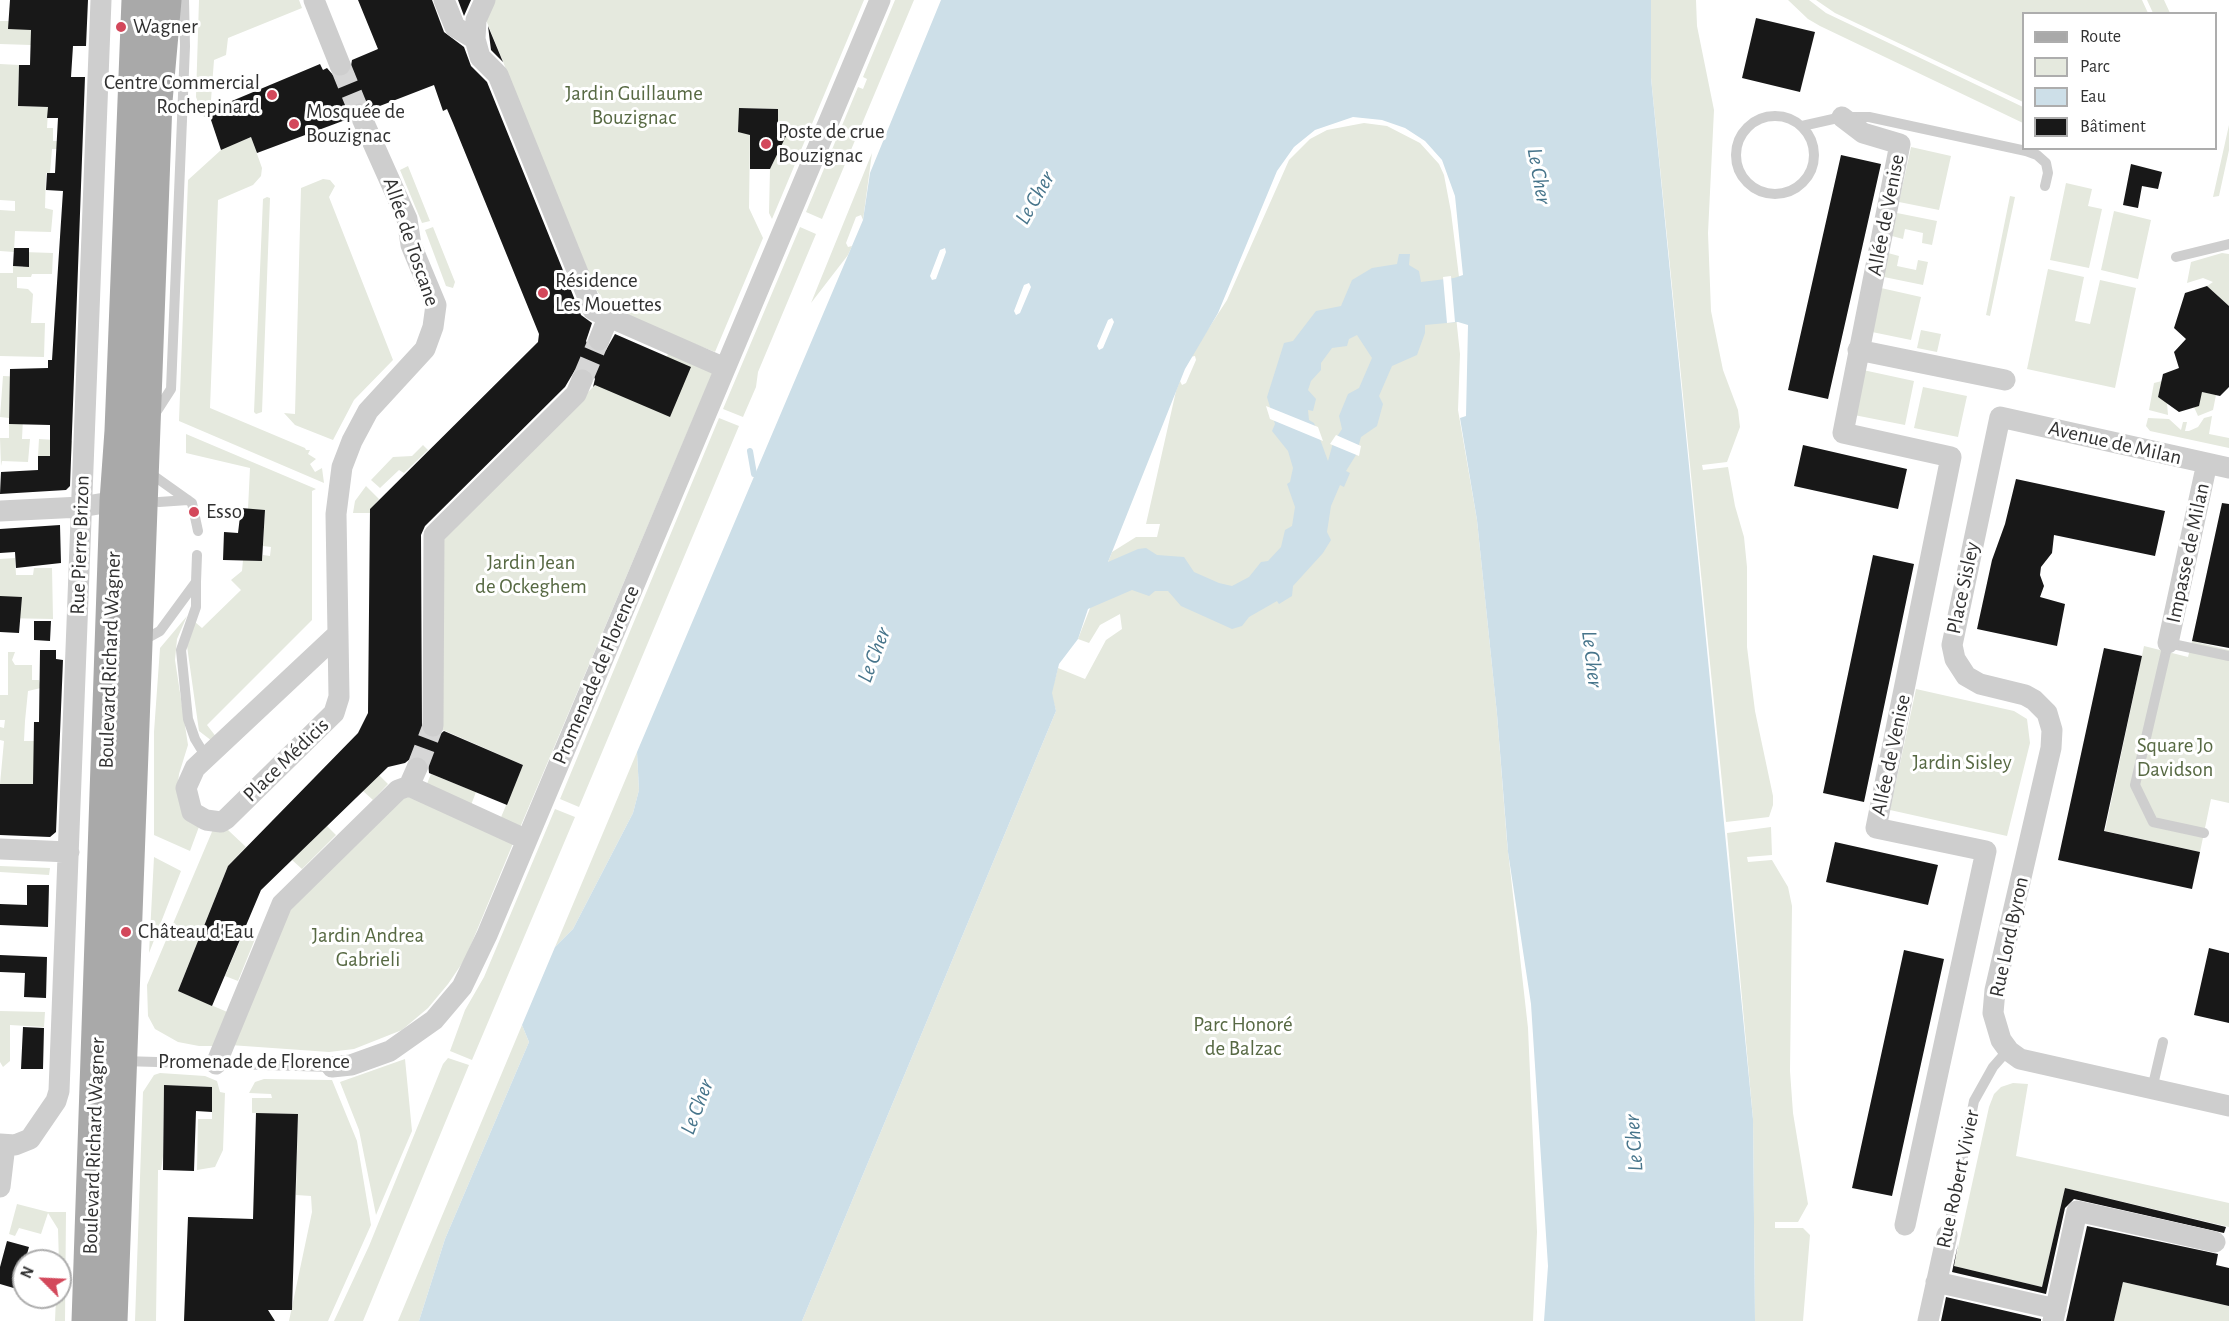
<!DOCTYPE html>
<html>
<head>
<meta charset="utf-8">
<style>
  body { margin:0 }
  #map { position:relative; width:2229px; height:1321px; overflow:hidden; background:#fff; font-family:"Alegreya Sans",sans-serif }
  canvas { display:block }
  .legend { position:absolute; left:2022px; top:12px; width:195px; height:138px; box-sizing:border-box; background:#fff; border:2px solid #adadad; margin:0; padding:8px 10px; list-style:none; font-size:18px; color:#313131 }
  .legend li { display:flex; align-items:center; gap:12px; height:30px }
  .legend b { width:30px; border:2px solid #adadad }
  .north { position:absolute; left:12px; top:1249px; width:60px; height:60px; box-sizing:border-box; background:#fff; border:2px solid #adadad; border-radius:50%; rotate:294deg; font-size:16px; font-weight:700; line-height:24px; text-align:center; color:#313131 }
  .north::after { content:''; display:block; margin:auto; width:21px; height:27px; background:#d3485b; clip-path:polygon(50% 0,100% 100%,50% 72%,0 100%) }
</style>
</head>
<body>
<div id="map">
<canvas width="2229" height="1321"></canvas>
<ul class="legend">
<li><b style="height:8px;background:#a9a9a9"></b>Route</li>
<li><b style="height:16px;background:#e5e9de"></b>Parc</li>
<li><b style="height:16px;background:#cddfe8"></b>Eau</li>
<li><b style="height:16px;background:#181818"></b>Bâtiment</li>
</ul>
<div class="north">N</div>
</div>
<script>
const ctx = document.querySelector('canvas').getContext('2d');
ctx.lineJoin = 'round';
function fill(path, color) {
  ctx.fillStyle = color;
  ctx.fill(path, 'evenodd');
}
function shape(rows) {
  const path = new Path2D();
  for (const r of rows) {
    if (r.length === 3) {
      path.moveTo(r[0] + r[2], r[1]);
      path.arc(r[0], r[1], r[2], 0, 2 * Math.PI);
      continue;
    }
    path.moveTo(r[0], r[1]);
    for (let i = 2; i < r.length; i += 2) path.lineTo(r[i], r[i + 1]);
  }
  return path;
}
function trace(path, color, width, dash) {
  ctx.strokeStyle = color;
  ctx.lineWidth = width;
  ctx.lineCap = dash ? 'butt' : 'round';
  ctx.setLineDash(dash || []);
  ctx.stroke(path);
}
function write(font, color, halo, rows, align = 'center') {
  ctx.font = font + ' "Alegreya Sans",sans-serif';
  ctx.lineWidth = 6;
  ctx.setLineDash([]);
  ctx.textBaseline = 'middle';
  ctx.strokeStyle = halo;
  ctx.fillStyle = color;
  for (const [text, x, y, turn = 0] of rows) {
    ctx.save();
    ctx.translate(x, y);
    ctx.rotate((+turn || 0) * Math.PI / 180);
    ctx.textAlign = isNaN(turn) ? turn : align;
    if (halo) ctx.strokeText(text, 0, 0);
    ctx.fillText(text, 0, 0);
    ctx.restore();
  }
}
const green = shape([
  [20,0,31,19,31,45,0,44,0,21,9,21,9,29,18,29,14,9,9,9],
  [199,0,299,0,302,8,228,38,226,55,214,60,211,100,214,108,208,111,209,115,204,117,196,97],
  [491,0,864,0,772,219,769,213,770,169,787,132,777,129,778,109,743,108,739,111,739,130,750,133,749,208,763,238,715,352,610,310,595,288,484,15],
  [895,0,914,0,822,219,806,212,858,87,863,89,867,79,863,77],
  [1651,0,1696,0,1697,26,1714,110,1708,233,1711,311,1723,370,1738,410,1740,427,1727,462,1702,465,1703,470,1728,467,1735,506,1744,537,1747,567,1747,647,1755,711,1773,796,1773,805,1769,817,1726,822,1651,78],
  [1788,0,1809,0,1826,13,2023,107,2023,123,1820,26,1808,19],
  [1816,0,2142,0,2148,13,2024,14,2023,102,1835,13],
  [2147,0,2164,0,2170,13,2153,13],
  [0,64,19,65,18,106,47,107,49,94,47,128,53,128,53,141,60,141,59,149,52,149,50,173,46,173,45,208,53,210,51,232,15,231,14,252,0,251,0,210,15,211,15,201,0,200],
  [1364,123,1387,126,1420,143,1439,164,1444,175,1451,212,1459,277,1452,279,1460,354,1458,410,1477,520,1497,714,1507,842,1528,1028,1537,1232,1533,1321,802,1321,1056,711,1051,693,1058,668,1085,679,1106,640,1122,629,1120,614,1100,625,1089,643,1078,639,1112,552,1136,537,1157,537,1160,524,1146,524,1176,391,1180,381,1182,385,1186,383,1196,360,1195,356,1190,357,1227,300,1289,160,1310,139,1327,130],
  [2229,125,2229,150,2219,196,2213,197],
  [251,137,262,168,261,176,253,185,218,200,210,408,305,448,306,450,310,450,308,454,316,459,310,464,315,472,322,468,324,483,179,421,188,180,221,150],
  [1911,147,1951,156,1939,210,1899,202],
  [872,153,863,220,861,215,856,217,846,243,848,247,852,246,848,255,811,303],
  [408,166,430,221,422,223,400,170],
  [323,179,330,180,335,186,329,197,393,360,354,400,333,440,295,425,284,413,295,414,301,188],
  [2066,183,2092,189,2088,206,2102,209,2089,268,2050,260],
  [2010,196,2015,197,1990,316,1986,315],
  [267,197,270,198,262,412,256,414,254,412,263,199],
  [2114,211,2151,220,2138,279,2101,270],
  [1897,213,1937,221,1932,245,1922,243,1923,233,1905,229,1903,239,1892,236],
  [433,227,455,282,453,288,446,286,425,230],
  [800,227,816,234,758,372,756,387,743,417,723,409],
  [23,252,53,253,52,274,32,274,31,277,17,277,17,288,28,289,33,294,31,323,45,323,44,357,0,356,0,273,13,273,13,266,23,267],
  [1888,253,1899,256,1897,266,1916,270,1918,260,1928,262,1923,285,1884,277],
  [2222,253,2229,254,2229,306,2207,286,2213,282,2203,278,2187,283,2191,262],
  [2048,269,2084,277,2075,321,2090,324,2100,280,2136,288,2115,388,2027,369],
  [1881,288,1921,297,1911,340,1872,332],
  [1921,330,1941,334,1937,352,1917,348],
  [669,351,715,367,519,830,499,822,523,765,441,729,443,538,595,385,663,367],
  [1863,370,1914,381,1905,425,1854,415],
  [3,376,24,377,10,397,9,417,23,418,22,439,30,439,28,462,2,461,1,466,0,438,9,438,9,418,0,417],
  [2162,381,2158,397,2167,403,2168,415,2149,410,2154,383],
  [1923,387,1967,396,1958,437,1914,428],
  [2202,392,2216,395,2213,410,2198,416,2194,407],
  [2212,416,2209,434,2229,438,2229,448,2150,431,2146,426,2148,418,2169,419,2181,430,2183,422,2187,422,2185,431,2189,431,2198,427,2204,418],
  [719,418,739,426,579,807,560,799],
  [186,434,316,489,312,491,312,620,207,725,217,738,212,741,199,731,187,646,195,622,202,628,241,590,231,580,242,571,243,560,262,561,263,555,270,556,271,547,263,546,265,511,248,509,250,468,186,453],
  [39,439,72,441,71,457,38,456],
  [423,445,428,450,404,473,399,470,380,488,371,480,393,457,412,456],
  [366,486,379,499,371,509,371,513,353,513,355,501],
  [15,558,16,575,33,575,34,568,52,568,53,619,0,618,0,559],
  [187,616,177,639,175,660,188,745,179,774,177,791,200,824,190,851,154,835,154,732,160,648],
  [2192,641,2229,650,2229,803,2211,799,2200,852,2105,831,2144,646,2188,657],
  [8,652,15,652,12,660,15,665,32,665,32,680,39,680,41,688,28,691,25,721,24,741,34,741,34,784,0,784,4,741,0,740,0,727,4,728,5,720,0,720,0,695,8,695],
  [1916,689,2014,711,2027,719,2030,743,2007,836,1890,810],
  [637,752,639,790,633,813,573,929,555,947],
  [431,774,476,792,471,805,426,786],
  [379,775,388,784,373,800,363,791],
  [404,795,514,841,465,959,448,984,428,1008,402,1030,354,1049,329,1052,230,1045,287,907],
  [555,809,575,817,472,1060,450,1051,465,1010,484,977],
  [327,826,336,835,302,869,292,860],
  [214,827,228,830,246,847,228,866,178,991,232,1014,218,1046,199,1046,178,1042,155,1029,148,1016,147,985],
  [1771,827,1772,855,1747,857,1748,862,1772,860,1788,887,1792,906,1790,1071,1793,1113,1808,1204,1798,1222,1775,1222,1775,1228,1803,1228,1810,1235,1803,1321,1755,1321,1753,1119,1727,833],
  [154,857,181,871,149,953],
  [0,866,50,868,49,875,0,872],
  [243,934,255,939,238,981,225,976],
  [0,1011,45,1012,44,1027,10,1025,10,1061,3,1067,0,1062],
  [522,1025,529,1042,445,1239,419,1321,398,1321],
  [448,1058,469,1065,363,1321,334,1321,369,1246,443,1064],
  [405,1059,412,1131,376,1215,359,1130,340,1082],
  [160,1073,205,1076,217,1081,220,1092,225,1093,223,1150,215,1167,197,1170,198,1119,212,1119,212,1087,164,1085,163,1156,161,1170,158,1170,156,1321,135,1321,143,1092,154,1075],
  [264,1079,332,1080,357,1141,371,1225,328,1321,289,1321,312,1212,311,1196,296,1195,298,1114,252,1113,252,1098,272,1098,271,1094,249,1093,255,1082],
  [2013,1083,2028,1084,2016,1156,2229,1203,2229,1227,2065,1188,2042,1287,1954,1266,1989,1107,1994,1094,2001,1087],
  [17,1204,48,1212,66,1212,65,1321,55,1321,56,1297,60,1297,58,1229,48,1213,41,1234,19,1228,15,1236,9,1234],
  [2123,1282,2229,1306,2229,1321,2114,1321]
]);
const water = shape([
  [941,0,1651,0,1651,78,1753,1119,1755,1321,1544,1321,1548,1266,1531,1004,1508,852,1497,714,1477,520,1460,418,1466,416,1468,325,1458,322,1425,325,1425,333,1417,355,1392,366,1379,396,1383,404,1377,426,1361,437,1356,455,1346,471,1350,473,1344,487,1340,485,1331,506,1327,532,1331,540,1323,553,1293,586,1292,596,1279,604,1277,601,1249,617,1242,626,1232,629,1181,606,1168,591,1155,591,1149,596,1132,590,1088,609,1078,639,1059,664,1052,693,1056,711,802,1321,419,1321,445,1239,529,1042,522,1025,555,947,573,929,633,813,639,790,637,752,863,220,870,173],
  [1353,117,1382,120,1405,128,1425,141,1442,160,1455,196,1463,275,1454,278,1421,282,1419,271,1409,265,1410,254,1399,254,1397,264,1372,268,1352,280,1341,306,1316,311,1293,341,1284,343,1267,397,1275,424,1272,431,1288,451,1293,468,1290,482,1287,484,1295,507,1292,526,1285,530,1281,547,1268,561,1261,562,1249,577,1232,586,1219,583,1194,572,1184,557,1157,555,1146,548,1138,549,1108,562,1185,369,1218,313,1277,171,1294,147,1315,130],
  [945,248,946,252,936,279,932,280,930,276,940,250],
  [1029,283,1031,287,1020,313,1016,315,1014,311,1024,285],
  [1112,318,1114,322,1103,348,1099,350,1097,346,1108,320],
  [1357,335,1372,358,1359,388,1348,394,1339,416,1342,429,1333,443,1328,461,1314,423,1309,420,1308,410,1313,411,1316,399,1308,390,1311,381,1321,370,1321,363,1332,348,1347,346,1349,339]
]);
const pier = shape([
  [1451,276,1455,322,1447,323,1443,277],
  [1266,406,1318,427,1323,441,1270,419],
  [1336,435,1361,446,1359,456,1330,444]
]);
const stream = shape([
  [750,451,754,474]
]);
const building = shape([
  [10,0,88,0,86,46,73,46,71,77,85,77,70,486,66,490,0,494,1,472,38,470,38,456,50,456,50,425,9,424,10,369,48,368,48,360,52,360,63,191,46,190,47,173,55,173,58,118,47,118,48,107,18,106,19,65,30,65,31,30,8,29],
  [358,0,432,0,444,32,464,47,471,66,487,82,581,315,592,323,586,341,589,348,600,353,606,350,615,334,691,367,670,417,595,385,593,387,595,379,592,372,586,368,575,370,565,387,425,526,421,535,422,732,434,739,444,731,523,765,507,805,429,773,428,761,422,756,415,755,405,763,388,767,261,890,212,1006,178,991,228,866,358,733,368,713,370,509,538,342,539,334,453,123,447,109,443,111,434,85,372,109,367,103,355,102,349,107,348,119,257,153,251,137,221,150,208,111,320,64,323,70,327,68,333,75,344,77,350,72,352,60,378,49],
  [458,0,471,0,464,16],
  [1756,18,1815,32,1800,92,1742,78],
  [488,26,503,62,491,50],
  [739,108,778,109,778,123,788,132,770,169,750,169,750,135,738,132],
  [1841,155,1881,164,1828,399,1788,390],
  [2131,164,2162,172,2158,189,2142,186,2138,208,2123,205],
  [14,248,29,248,29,267,13,266],
  [2207,286,2229,306,2229,387,2220,396,2202,392,2199,406,2179,412,2158,397,2163,374,2179,368,2174,352,2186,339,2174,328,2185,293],
  [1803,445,1907,469,1898,509,1794,486],
  [2016,479,2165,511,2155,556,2054,535,2052,553,2041,567,2040,575,2044,586,2040,597,2065,604,2057,646,1977,629,1992,560,2005,524],
  [2222,503,2229,504,2229,648,2192,641],
  [241,508,265,510,262,561,223,560,224,532,238,533],
  [60,525,61,563,16,568,15,552,0,553,0,529],
  [1873,555,1914,564,1864,802,1823,793],
  [0,596,22,597,19,633,0,632],
  [34,621,51,621,50,641,34,640],
  [2104,648,2142,656,2104,831,2200,852,2192,889,2058,860],
  [40,650,56,650,56,659,63,660,56,832,50,837,0,835,0,784,33,784,34,722,39,722],
  [1835,842,1938,865,1928,905,1826,882],
  [27,885,49,885,48,927,0,925,0,904,27,905],
  [2209,948,2229,953,2229,1023,2194,1015],
  [1904,950,1944,959,1892,1196,1852,1188],
  [0,955,47,957,46,998,24,997,25,973,0,972],
  [23,1027,44,1028,43,1069,21,1069],
  [164,1085,212,1087,212,1112,196,1111,194,1171,163,1170],
  [256,1113,298,1114,292,1310,268,1310,275,1321,184,1321,188,1217,253,1219],
  [2065,1188,2226,1227,2224,1233,2074,1199,2065,1208,2046,1294,1952,1272,1958,1244,1954,1266,2042,1287],
  [2087,1226,2218,1254,2216,1265,2229,1268,2229,1306,2123,1282,2114,1321,2066,1321],
  [7,1241,29,1247,17,1289,0,1284,0,1267],
  [1946,1297,2041,1319,2041,1321,1941,1321]
]);
const streetTunnel = shape([
  [340,65,360,114],
  [582,380,599,340],
  [417,768,433,726]
]);
const lane = shape([
  [1775,155,39],
  [1802,126,1842,117,1869,117,2026,151,2037,155,2046,163,2048,173,2045,186],
  [2176,257,2229,244],
  [153,417,171,389,185,46,184,0],
  [147,471,192,503,198,531],
  [159,502,188,500],
  [196,582,196,607,181,650,188,719,195,739,206,757],
  [149,637,160,631,196,582,197,555],
  [2204,833,2153,822,2135,785,2168,643,2229,656],
  [122,1061,332,1067],
  [2152,1089,2163,1042],
  [1947,1235,1974,1101,1993,1067,2008,1050]
]);
const street = shape([
  [314,0,340,65],
  [444,0,455,27,475,39,480,57,498,75,593,310,725,368],
  [475,39,476,20,485,0],
  [1842,117,1863,133,1900,144,1843,433,1951,457,1876,828,1986,851,1905,1225],
  [599,340,608,318],
  [1858,350,2005,380],
  [2229,468,2000,417,1952,645,1955,659,1966,676,1980,684,2025,695,2034,700,2047,713,2052,730,2051,748,1995,990,1993,1013,2001,1040,2009,1051,2020,1059,2229,1106],
  [0,511,81,507,116,501],
  [338,634,336,514,342,467,352,441,368,411,425,349,433,327,436,305,411,245,407,219,360,114],
  [338,634,339,697,334,713,226,819,221,822,206,820,192,812,186,788,195,768,338,634],
  [2168,643,2207,463],
  [433,726,434,535,576,394,582,380],
  [409,786,417,768],
  [0,849,69,852],
  [216,1064,282,904,398,790,409,786,527,840],
  [332,1067,351,1065,390,1051,434,1020,462,987,487,935,880,0],
  [0,1144,15,1145,30,1139,56,1101,59,1091,101,0],
  [0,1187,5,1145],
  [1936,1282,2056,1309],
  [1928,1321,1947,1235],
  [2053,1321,2077,1211,2215,1242]
]);
const primary = shape([
  [88,1321,116,501,121,431,138,0],
  [111,1321,156,101,165,0]
]);
const markers = [
  [121,27,6,"#d3485b"],
  [272,95,6,"#d3485b"],
  [294,124,6,"#d3485b"],
  [766,144,6,"#d3485b"],
  [543,293,6,"#d3485b"],
  [194,512,6,"#d3485b"],
  [126,932,6,"#d3485b"]
];
const poiNames = [
  ["Wagner",133,27],
  ["Centre Commercial",260,83,"right"],
  ["Rochepinard",260,107,"right"],
  ["Mosquée de",306,112],
  ["Bouzignac",306,136],
  ["Poste de crue",778,132],
  ["Bouzignac",778,156],
  ["Résidence",555,281],
  ["Les Mouettes",555,305],
  ["Esso",206,512],
  ["Château d'Eau",138,932]
];
const parkNames = [
  ["Jardin Guillaume",634,94],
  ["Bouzignac",634,118],
  ["Jardin Jean",531,563],
  ["de Ockeghem",531,587],
  ["Square Jo",2175,746],
  ["Davidson",2175,770],
  ["Jardin Sisley",1962,763],
  ["Jardin Andrea",368,936],
  ["Gabrieli",368,960],
  ["Parc Honoré",1243,1025],
  ["de Balzac",1243,1049]
];
const streetNames = [
  ["Allée de Venise",1886,215,-79],
  ["Allée de Toscane",411,242,71],
  ["Avenue de Milan",2115,443,13],
  ["Rue Pierre Brizon",80,545,-88],
  ["Impasse de Milan",2188,553,-78],
  ["Place Sisley",1963,588,-78],
  ["Boulevard Richard Wagner",110,660,-88],
  ["Promenade de Florence",596,675,-67],
  ["Allée de Venise",1891,755,-78],
  ["Place Médicis",286,760,-44],
  ["Rue Lord Byron",2009,937,-78],
  ["Promenade de Florence",254,1062],
  ["Boulevard Richard Wagner",94,1146,-88],
  ["Rue Robert Vivier",1958,1179,-78]
];
const waterNames = [
  ["Le Cher",1539,176,80],
  ["Le Cher",1035,198,-60],
  ["Le Cher",874,655,-69],
  ["Le Cher",1592,659,83],
  ["Le Cher",697,1107,-69],
  ["Le Cher",1634,1143,-94]
];
fill(green, '#e5e9de');
fill(water, '#cddfe8');
fill(pier, '#fff');
trace(stream, '#cddfe8', 6);
fill(building, '#181818');
trace(streetTunnel, '#d6d6d6', 21, [21, 10]);
trace(lane, '#cecece', 10);
trace(street, '#cecece', 21);
trace(primary, '#a9a9a9', 33);
for (const [x, y, r, color] of markers) {
  const dot = new Path2D();
  dot.arc(x, y, r, 0, 2 * Math.PI);
  ctx.fillStyle = color;
  ctx.fill(dot);
  trace(dot, '#fff', 2);
}
write('21px', '#313131', '#fff', poiNames, 'left');
write('21px', '#576943', '#fff', parkNames);
write('21px', '#313131', '#fff', streetNames);
write('italic 22px', '#47758b', '#fff', waterNames);
</script>
</body>
</html>
